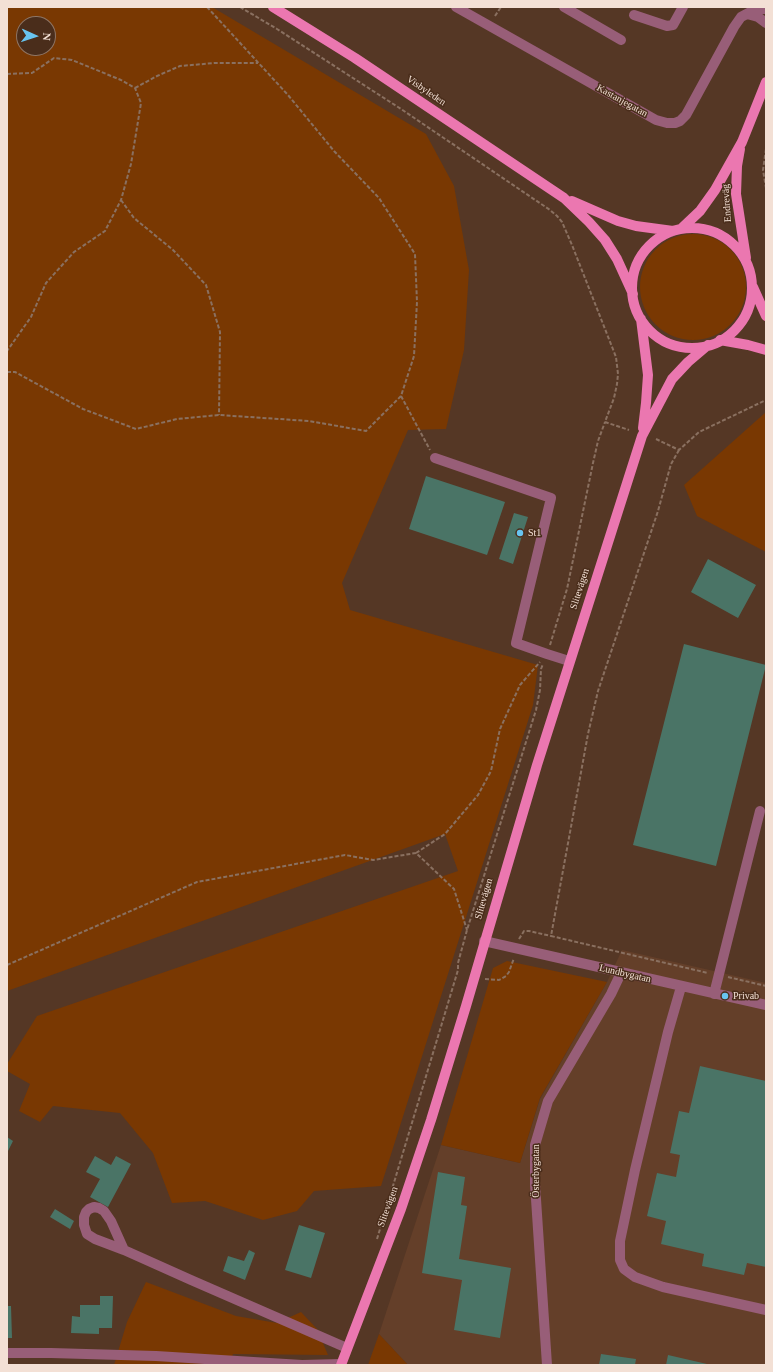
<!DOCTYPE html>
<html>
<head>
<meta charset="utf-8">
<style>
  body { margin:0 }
  #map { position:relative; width:773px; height:1372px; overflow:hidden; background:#553725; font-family:Georgia,serif }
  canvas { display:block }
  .frame { position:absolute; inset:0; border:8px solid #f3e0d5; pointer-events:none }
  .north { position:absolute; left:16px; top:16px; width:40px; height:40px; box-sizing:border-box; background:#4a2d1b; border:1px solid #8e7565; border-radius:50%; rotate:93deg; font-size:11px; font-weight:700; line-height:16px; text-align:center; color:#f3e0d5 }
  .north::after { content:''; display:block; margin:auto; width:14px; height:18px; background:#68c4f0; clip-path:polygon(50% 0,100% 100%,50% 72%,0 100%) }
</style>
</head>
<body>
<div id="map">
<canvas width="773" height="1372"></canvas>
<div class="frame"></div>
<div class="north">N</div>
</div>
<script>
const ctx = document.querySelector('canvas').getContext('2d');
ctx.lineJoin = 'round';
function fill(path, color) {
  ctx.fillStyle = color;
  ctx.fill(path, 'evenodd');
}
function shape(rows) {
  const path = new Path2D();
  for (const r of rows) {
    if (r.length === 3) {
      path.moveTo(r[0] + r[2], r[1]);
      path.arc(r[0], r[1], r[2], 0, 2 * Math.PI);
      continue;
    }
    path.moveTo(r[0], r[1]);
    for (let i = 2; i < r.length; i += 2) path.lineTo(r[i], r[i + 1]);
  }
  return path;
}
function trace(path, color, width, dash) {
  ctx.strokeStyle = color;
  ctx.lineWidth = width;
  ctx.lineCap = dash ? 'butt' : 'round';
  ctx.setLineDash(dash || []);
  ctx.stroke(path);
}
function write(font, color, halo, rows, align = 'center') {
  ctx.font = font + ' Georgia,serif';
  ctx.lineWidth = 3;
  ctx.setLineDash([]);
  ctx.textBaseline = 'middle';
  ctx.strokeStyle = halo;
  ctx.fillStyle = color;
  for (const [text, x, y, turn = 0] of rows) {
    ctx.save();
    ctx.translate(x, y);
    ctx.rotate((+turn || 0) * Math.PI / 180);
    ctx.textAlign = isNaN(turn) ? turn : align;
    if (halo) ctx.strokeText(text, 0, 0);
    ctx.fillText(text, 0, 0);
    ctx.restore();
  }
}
const built = shape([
  [622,950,766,983,766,1365,408,1365,379,1334,441,1145,520,1163,540,1099,607,982]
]);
const green = shape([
  [7,7,212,7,426,134,454,186,469,270,464,350,446,429,408,430,342,583,350,610,538,665,533,705,381,1186,314,1191,297,1211,263,1220,205,1201,172,1203,153,1153,120,1113,53,1106,40,1122,19,1111,30,1084,7,1071,7,1064,37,1016,458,871,445,834,7,991],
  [24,24,48,24,48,48,24,48],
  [693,287,53],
  [766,412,766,552,697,516,684,485],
  [507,961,607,982,540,1098,520,1163,441,1145,493,968],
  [146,1282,236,1316,277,1323,301,1312,317,1329,328,1355,233,1354,229,1365,114,1365,127,1322],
  [379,1334,408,1365,368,1365]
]);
const building = shape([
  [426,476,505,502,487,555,409,529],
  [514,513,528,517,513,564,499,559],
  [708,559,756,585,738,618,691,592],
  [684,644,766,665,716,866,633,845],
  [700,1066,766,1081,766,1267,747,1263,744,1275,702,1266,704,1254,661,1244,666,1221,647,1216,657,1173,676,1177,680,1155,670,1153,679,1111,689,1113],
  [7,1137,13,1141,7,1153],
  [95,1156,111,1165,116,1156,131,1164,108,1207,90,1197,100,1179,86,1172],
  [438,1172,465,1177,461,1205,467,1206,459,1259,511,1268,500,1338,454,1330,462,1280,422,1273],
  [55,1209,74,1221,70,1229,50,1217],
  [299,1225,325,1233,311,1278,285,1270],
  [249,1250,255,1253,245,1280,223,1271,228,1256,244,1261],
  [100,1296,113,1296,112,1328,99,1328,99,1334,71,1333,72,1316,80,1317,80,1305,100,1305],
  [7,1306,11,1306,12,1338,7,1338],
  [601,1354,636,1359,635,1365,599,1365],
  [668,1355,707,1364,707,1365,666,1365]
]);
const path = shape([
  [240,7,277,29,401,109,550,210,557,216,562,222,572,245,616,357,618,374,617,384,614,398,605,422,629,430],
  [495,16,501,7],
  [7,74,32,73,54,58,72,60,121,80,135,88,141,103,131,164,121,200,105,231,74,252,46,283,31,317,7,351],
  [135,88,157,76,180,66,215,63,258,63],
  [766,149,763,170,766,188],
  [121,200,134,218,173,250,206,285,220,332,219,415],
  [7,372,15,372,83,409,136,429,177,419,219,415,309,421,366,431,401,396,414,356,417,302,415,254,379,198,334,151,288,95,207,7],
  [401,396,430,450],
  [656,439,679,450,699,432,766,400],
  [679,450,671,464,658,511,598,691,588,734,551,936,708,973],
  [550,645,567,589,593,463,598,441,605,422],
  [416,853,445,834,478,795,491,771,500,729,520,685,540,662],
  [519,939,524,931,529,931,551,936],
  [7,965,197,882,345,855,373,860,416,853,454,889,467,930],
  [728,977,766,986],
  [485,979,499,980,506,976,509,972,514,958],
  [377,1239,458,970,458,963,467,930,536,710,540,690,541,669,543,664]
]);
const minor = shape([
  [456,7,656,120,667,123,675,123,680,121,686,115,734,27,741,17,756,9,766,9],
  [564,7,621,40],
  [747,14,758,17,766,23],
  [634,15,667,26,673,25,683,7],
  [435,458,551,498,516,643,547,654,569,661],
  [484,941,766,1005],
  [681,987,668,1032,635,1170,620,1241,620,1260,624,1269,635,1277,663,1287,766,1310],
  [714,994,760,811],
  [124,1250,95,1239,87,1234,84,1225,84,1217,86,1212,89,1209,94,1207,99,1208,104,1211,111,1221,124,1250,191,1280,347,1348],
  [7,1353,51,1353,156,1356,302,1365,341,1364],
  [547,1365,535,1184,535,1145,548,1101,611,994,621,973]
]);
const major = shape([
  [273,7,355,58,564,198,589,222,605,240,617,259,633,294],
  [740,149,737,166,736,194,746,258],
  [572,201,618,221,636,226,673,231],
  [692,288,60],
  [681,229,700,211,715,190,742,142,766,82],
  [753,287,766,316],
  [641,319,648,375,646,403,643,428],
  [720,340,748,345,766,350],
  [341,1365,401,1209,431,1120,466,1006,537,765,642,436,672,379,688,362,708,345]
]);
const markers = [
  [520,533,4,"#68c4f0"],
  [725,996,4,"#68c4f0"]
];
const streetNames = [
  ["Visbyleden",426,91,34],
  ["Kastanjegatan",622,101,29],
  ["Endreväg",727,203,-94],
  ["Slitevägen",580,589,-72],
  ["Slitevägen",484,899,-74],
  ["Lundbygatan",625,974,13],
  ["Österbygatan",536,1171,-90],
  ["Slitevägen",388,1207,-70]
];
const poiNames = [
  ["St1",528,533],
  ["Privab",733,996]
];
fill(built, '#643f29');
fill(green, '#793802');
fill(building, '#4a7466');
trace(path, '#8a7060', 2, [4, 2]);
trace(minor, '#985e78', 10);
trace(major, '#eb77b0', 10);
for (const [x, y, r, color] of markers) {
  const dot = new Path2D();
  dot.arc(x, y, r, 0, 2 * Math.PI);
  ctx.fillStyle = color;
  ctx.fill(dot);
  trace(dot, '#4a2d1b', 1.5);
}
write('10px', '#f3e0d5', '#4a2d1b', streetNames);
write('10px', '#f3e0d5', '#4a2d1b', poiNames, 'left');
</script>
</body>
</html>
